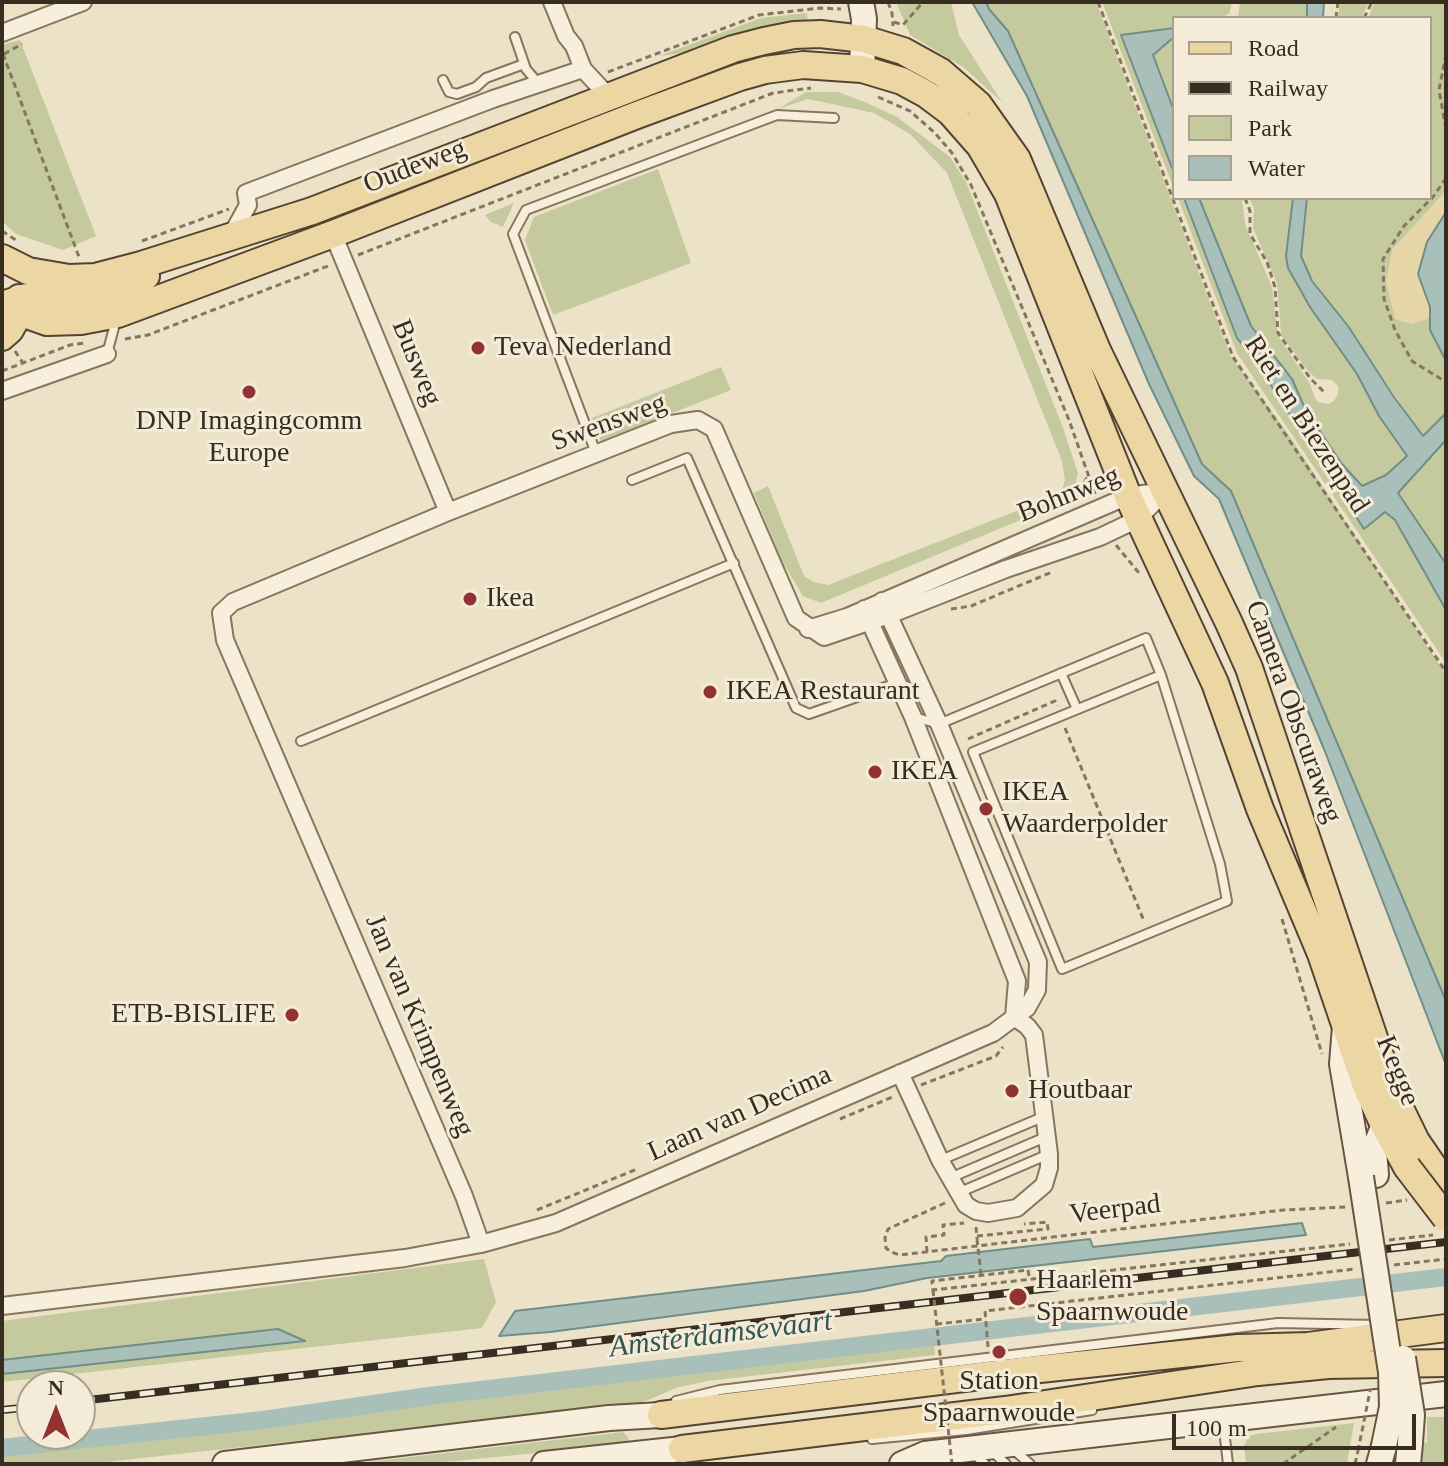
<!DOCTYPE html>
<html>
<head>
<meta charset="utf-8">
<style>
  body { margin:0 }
  #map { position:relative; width:1448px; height:1466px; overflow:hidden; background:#ece2c8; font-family:Georgia,serif }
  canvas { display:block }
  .frame { position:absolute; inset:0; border:4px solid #382d21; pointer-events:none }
  .legend { position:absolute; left:1172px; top:16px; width:260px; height:184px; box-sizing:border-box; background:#f4ecd8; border:2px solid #a9a08f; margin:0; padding:10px 14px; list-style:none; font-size:24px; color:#382d21 }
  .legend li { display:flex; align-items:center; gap:16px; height:40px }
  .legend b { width:40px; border:2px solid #a9a08f }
  .north { position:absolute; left:16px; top:1370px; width:80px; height:80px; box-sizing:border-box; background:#f4ecd8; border:2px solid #a9a08f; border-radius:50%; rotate:0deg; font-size:22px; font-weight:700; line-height:32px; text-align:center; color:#382d21 }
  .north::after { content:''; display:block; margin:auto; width:28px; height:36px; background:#923332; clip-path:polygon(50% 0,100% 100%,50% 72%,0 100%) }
  .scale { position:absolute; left:1172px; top:1414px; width:244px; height:36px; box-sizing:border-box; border:4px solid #382d21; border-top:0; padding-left:10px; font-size:24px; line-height:28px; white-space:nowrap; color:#382d21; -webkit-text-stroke:6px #f4ecd8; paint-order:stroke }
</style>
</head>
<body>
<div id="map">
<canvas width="1448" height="1466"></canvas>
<div class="frame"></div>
<ul class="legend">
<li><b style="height:10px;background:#ecd6a3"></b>Road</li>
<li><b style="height:10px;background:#382d21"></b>Railway</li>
<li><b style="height:22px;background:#c4ca9d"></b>Park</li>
<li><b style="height:22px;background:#a9c0ba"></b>Water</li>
</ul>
<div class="north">N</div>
<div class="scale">100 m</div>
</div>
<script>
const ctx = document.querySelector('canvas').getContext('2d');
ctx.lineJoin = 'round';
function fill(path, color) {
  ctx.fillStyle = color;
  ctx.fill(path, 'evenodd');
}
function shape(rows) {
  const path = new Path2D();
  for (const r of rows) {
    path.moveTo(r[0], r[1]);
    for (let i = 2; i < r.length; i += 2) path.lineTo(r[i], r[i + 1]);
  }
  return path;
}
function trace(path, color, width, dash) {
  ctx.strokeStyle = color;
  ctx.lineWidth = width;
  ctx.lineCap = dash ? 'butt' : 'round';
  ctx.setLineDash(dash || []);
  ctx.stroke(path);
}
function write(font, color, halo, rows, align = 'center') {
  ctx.font = font + ' Georgia,serif';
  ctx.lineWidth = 6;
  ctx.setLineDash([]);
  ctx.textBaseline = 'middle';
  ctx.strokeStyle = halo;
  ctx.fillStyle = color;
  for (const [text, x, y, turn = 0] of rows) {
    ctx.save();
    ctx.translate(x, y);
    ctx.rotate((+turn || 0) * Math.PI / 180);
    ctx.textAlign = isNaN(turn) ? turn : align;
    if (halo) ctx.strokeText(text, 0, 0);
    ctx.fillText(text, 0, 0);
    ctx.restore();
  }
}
const green = shape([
  [896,2,951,2,959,35,1002,102,963,67,910,35],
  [986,2,1096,2,1230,355,1286,431,1446,675,1446,1001,1231,491,1203,464,1170,402,1030,77,1008,31,989,9],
  [1102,2,1232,2,1229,14,1220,18,1174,18,1174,28,1121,35,1174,173,1174,189],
  [1240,2,1307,2,1307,18,1238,18],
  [1340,2,1369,2,1361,18,1338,18],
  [1375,2,1446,2,1446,191,1392,250,1411,324,1430,318,1430,330,1446,361,1446,413,1423,437,1348,326,1312,281,1301,256,1308,198,1430,198,1430,18,1368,18],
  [807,13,808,24,693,52,659,56,761,18],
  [1174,37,1174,111,1153,54],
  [20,40,96,236,63,250,16,234,2,221,2,45],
  [806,92,838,92,867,103,897,117,950,157,966,182,1063,428,1078,473,1073,493,1064,502,821,603,803,596,782,561,754,493,768,486,804,576,814,582,828,585,1042,501,1057,493,1063,487,1065,480,1062,461,947,173,910,134,874,113,808,99,778,109],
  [658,169,691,263,553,315,525,240,534,217],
  [1178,198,1184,198,1237,338,1256,362,1363,528,1385,512,1395,520,1446,610,1446,663,1237,353],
  [1199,198,1242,198,1245,224,1272,287,1278,336,1310,384,1315,398,1318,402,1328,404,1334,401,1338,394,1338,386,1332,380,1317,379,1309,372,1281,335,1277,283,1253,228,1254,208,1249,198,1293,198,1286,256,1288,268,1310,307,1357,374,1379,416,1407,457,1386,475,1363,486,1342,464,1306,411,1292,379,1251,326],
  [514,203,503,227,491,222,485,215],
  [721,367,731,390,601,441,592,418],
  [1446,440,1446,564,1397,493],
  [484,1259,496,1302,482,1328,2,1382,2,1321],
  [934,1341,935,1355,707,1381,676,1388,641,1403,88,1464,2,1464,2,1453],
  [1427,1417,1446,1417,1446,1464,1420,1464,1423,1443,1427,1442],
  [1354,1423,1347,1464,1246,1464,1244,1446,1248,1437,1256,1434],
  [623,1432,628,1437,629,1444,424,1464,351,1464]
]);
const sand = shape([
  [1446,191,1446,212,1427,242,1418,274,1430,307,1430,318,1411,324,1395,319,1386,282,1392,250]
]);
const water = shape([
  [972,2,986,2,989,9,1008,31,1202,464,1231,491,1446,1001,1446,1065,1324,749,1219,499,1194,476,1149,384,1027,96,972,2],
  [1307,2,1324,2,1323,18,1307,18,1307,2],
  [1174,28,1174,37,1153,55,1174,111,1174,173,1121,35,1174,28],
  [1184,198,1199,198,1251,326,1292,379,1306,411,1342,464,1362,486,1386,475,1407,456,1379,416,1357,374,1310,307,1288,268,1286,256,1293,198,1307,198,1301,256,1312,281,1348,326,1394,397,1423,436,1446,413,1446,440,1398,493,1446,564,1446,610,1395,520,1385,512,1364,529,1256,362,1237,338,1184,198],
  [1446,212,1446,361,1430,330,1430,307,1418,274,1427,242,1446,212],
  [1302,1223,1306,1235,927,1278,864,1291,550,1332,499,1336,515,1311,941,1261,946,1256,1090,1239,1093,1247,1302,1223],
  [278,1329,305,1341,2,1374,2,1360,278,1329]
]);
const canal = shape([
  [2,1448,263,1420,429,1396,1446,1277]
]);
const path = shape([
  [888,2,892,13,893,26],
  [1098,2,1233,357,1446,672],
  [1336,18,1338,2],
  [1364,18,1372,2],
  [894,22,903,25,923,2],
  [3,54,79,257],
  [4,54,22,44],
  [1446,54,1439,90,1446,129],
  [608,72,759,15,820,8,841,9],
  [878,97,910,111,935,133,952,153,971,185,1069,420,1095,494],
  [1446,178,1433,197,1404,226,1383,259,1384,299,1395,330,1412,361,1446,382],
  [1245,198,1250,211,1250,234,1267,262,1275,287,1278,333,1310,378,1326,394],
  [2,231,16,240],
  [142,241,229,209],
  [358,255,773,93,811,88],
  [125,339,148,335,328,266],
  [15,351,23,363],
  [2,371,70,345,85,343],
  [1074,500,1088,476],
  [1116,545,1139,573],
  [951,609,971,606,1052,572],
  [1065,728,1144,921],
  [968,739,1055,701,1057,706],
  [1282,919,1322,1054],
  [921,1085,996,1056,1003,1047],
  [840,1119,895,1096],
  [945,1203,888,1229,885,1238,886,1248,891,1252,900,1255,1283,1210,1347,1207],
  [1386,1203,1407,1200],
  [537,1210,637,1169],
  [976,1227,977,1239],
  [977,1236,1048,1229,1047,1222,1024,1224],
  [1389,1240,1433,1235],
  [927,1252,926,1237,944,1235,943,1225,964,1223],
  [1394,1265,1446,1259],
  [1029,1276,1028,1270,932,1281,932,1284,933,1290,1350,1244],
  [936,1324,985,1319],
  [988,1347,985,1311,1355,1269],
  [1283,1464,1336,1427],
  [1355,1464,1358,1451]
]);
const lane = shape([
  [515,37,526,69,538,83],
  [443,80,449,92,457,94,476,87,486,78,524,64],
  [107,354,116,320],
  [596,453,513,234,526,210,777,115,834,118],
  [632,480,687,458,796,708,809,714,897,683,923,692],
  [1061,673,1077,709],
  [914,717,939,724,1146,638,1161,675,1220,864,1227,901,1062,969,973,752,1161,675],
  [301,741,734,563],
  [941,1160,1045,1116],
  [950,1178,1048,1136],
  [958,1193,1049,1154],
  [676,1401,720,1390,1278,1323,1377,1325],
  [1223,1421,1228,1464],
  [872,1439,966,1430,1092,1410],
  [1014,1450,1030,1464],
  [972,1452,985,1464],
  [994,1453,1006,1464]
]);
const street = shape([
  [552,2,566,36,574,46,583,69,609,97],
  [2,33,83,2],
  [333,234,448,512],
  [231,236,248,205,246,193,493,99,583,69],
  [2,391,107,354],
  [864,609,913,717,1017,981,1014,1017],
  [808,629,847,617,1128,496,1165,491],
  [900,1073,940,1160,966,1205,976,1211,988,1213,1017,1208,1044,1185,1049,1168,1049,1154,1034,1035,1027,1026,1014,1017],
  [481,1244,464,1196,225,640,221,613,233,602,448,512,671,424,698,420,714,429,796,618,824,637,889,615,1006,569,1100,537,1138,519,1165,491],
  [2,1306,405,1258,481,1244,556,1223,993,1033,1027,1008,1037,990,1038,962,939,724,882,601]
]);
const secondary = shape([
  [861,2,864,19,862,69],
  [1345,1026,1342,1064,1361,1177],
  [1376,1175,1374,1150,1389,1112],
  [225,1464,609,1418,661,1415],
  [544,1464,682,1449],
  [902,1464,925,1454,1446,1394],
  [1379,1464,1384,1446],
  [1408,1464,1410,1443]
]);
const primary = shape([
  [2,258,28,271,69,278,95,277,141,265,312,211,733,49,764,41,794,35,820,34,864,39,903,51,941,72,978,104,1017,159,1097,350,1229,623,1249,668,1393,1094,1416,1141,1446,1185],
  [2,305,27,297,94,297,126,287,146,276],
  [2,306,47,322,81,321,118,314,333,234,637,115,740,77,765,70,803,65,862,69,902,81,926,94,950,112,980,146,1008,194,1128,496,1215,683,1260,809,1321,954,1366,1086,1384,1125,1407,1167],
  [2,337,10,330,19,314,19,298],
  [661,1415,1030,1370,1238,1348,1308,1346,1446,1328],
  [682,1449,1005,1410,1258,1372,1328,1365,1446,1363]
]);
const rail = shape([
  [80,1401,1446,1242],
  [2,1410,32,1407]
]);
const pathBridge = shape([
  [977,1239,981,1274],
  [933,1290,952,1464],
  [1358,1451,1370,1391]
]);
const secondaryBridge = shape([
  [1361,1177,1391,1372,1392,1407,1384,1446],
  [1403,1358,1412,1415,1410,1443]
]);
const primaryBridge = shape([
  [1407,1167,1446,1218]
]);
const markers = [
  [478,348,8,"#923332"],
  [249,392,8,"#923332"],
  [470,599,8,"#923332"],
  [710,692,8,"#923332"],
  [875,772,8,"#923332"],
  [986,809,8,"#923332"],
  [292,1015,8,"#923332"],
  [1012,1091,8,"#923332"],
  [1018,1297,10,"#923332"],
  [999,1352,8,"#923332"]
];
const streetNames = [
  ["Oudeweg",415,167,-21],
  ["Busweg",416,363,68],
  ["Swensweg",609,423,-20],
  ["Riet en Biezenpad",1306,425,57],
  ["Bohnweg",1069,495,-22],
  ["Camera Obscuraweg",1293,712,70],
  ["Jan van Krimpenweg",419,1026,67],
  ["Kegge",1397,1071,68],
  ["Laan van Decima",740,1114,-24],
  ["Veerpad",1115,1210,-7]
];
const poiNames = [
  ["Teva Nederland",494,348],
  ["DNP Imagingcomm",249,422,"center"],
  ["Europe",249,454,"center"],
  ["Ikea",486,599],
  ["IKEA Restaurant",726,692],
  ["IKEA",891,772],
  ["IKEA",1002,793],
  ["Waarderpolder",1002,825],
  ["ETB-BISLIFE",276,1015,"right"],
  ["Houtbaar",1028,1091],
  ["Haarlem",1036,1281],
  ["Spaarnwoude",1036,1313],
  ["Station",999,1382,"center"],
  ["Spaarnwoude",999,1414,"center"]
];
const waterNames = [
  ["Amsterdamsevaart",721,1335,-7]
];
fill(green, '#c4ca9d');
fill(sand, '#e6d6a8');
fill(water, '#a9c0ba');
trace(water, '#708e87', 2);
trace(canal, '#a9c0ba', 18);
trace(lane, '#87755e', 12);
trace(street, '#87755e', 20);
trace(secondary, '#695641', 28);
trace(primary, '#554332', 30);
trace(path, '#87755e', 3, [6, 4]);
trace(lane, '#f7efdb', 8);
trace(street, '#f7efdb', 16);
trace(secondary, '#f7efdb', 24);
trace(primary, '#ecd6a3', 26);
trace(rail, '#382d21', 8);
trace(rail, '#f4ecd8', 5, [15]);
trace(secondaryBridge, '#695641', 28, []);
trace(primaryBridge, '#554332', 30, []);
trace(pathBridge, '#87755e', 3, [6, 4]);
trace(secondaryBridge, '#f7efdb', 24);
trace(primaryBridge, '#ecd6a3', 26);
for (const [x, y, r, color] of markers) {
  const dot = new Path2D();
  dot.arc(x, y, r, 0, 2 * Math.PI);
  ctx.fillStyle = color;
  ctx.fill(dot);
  trace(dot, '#f4ecd8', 3);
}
write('28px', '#382d21', '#f4ecd8', streetNames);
write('28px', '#382d21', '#f4ecd8', poiNames, 'left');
write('italic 30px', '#315755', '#f4ecd8', waterNames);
</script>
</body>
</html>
